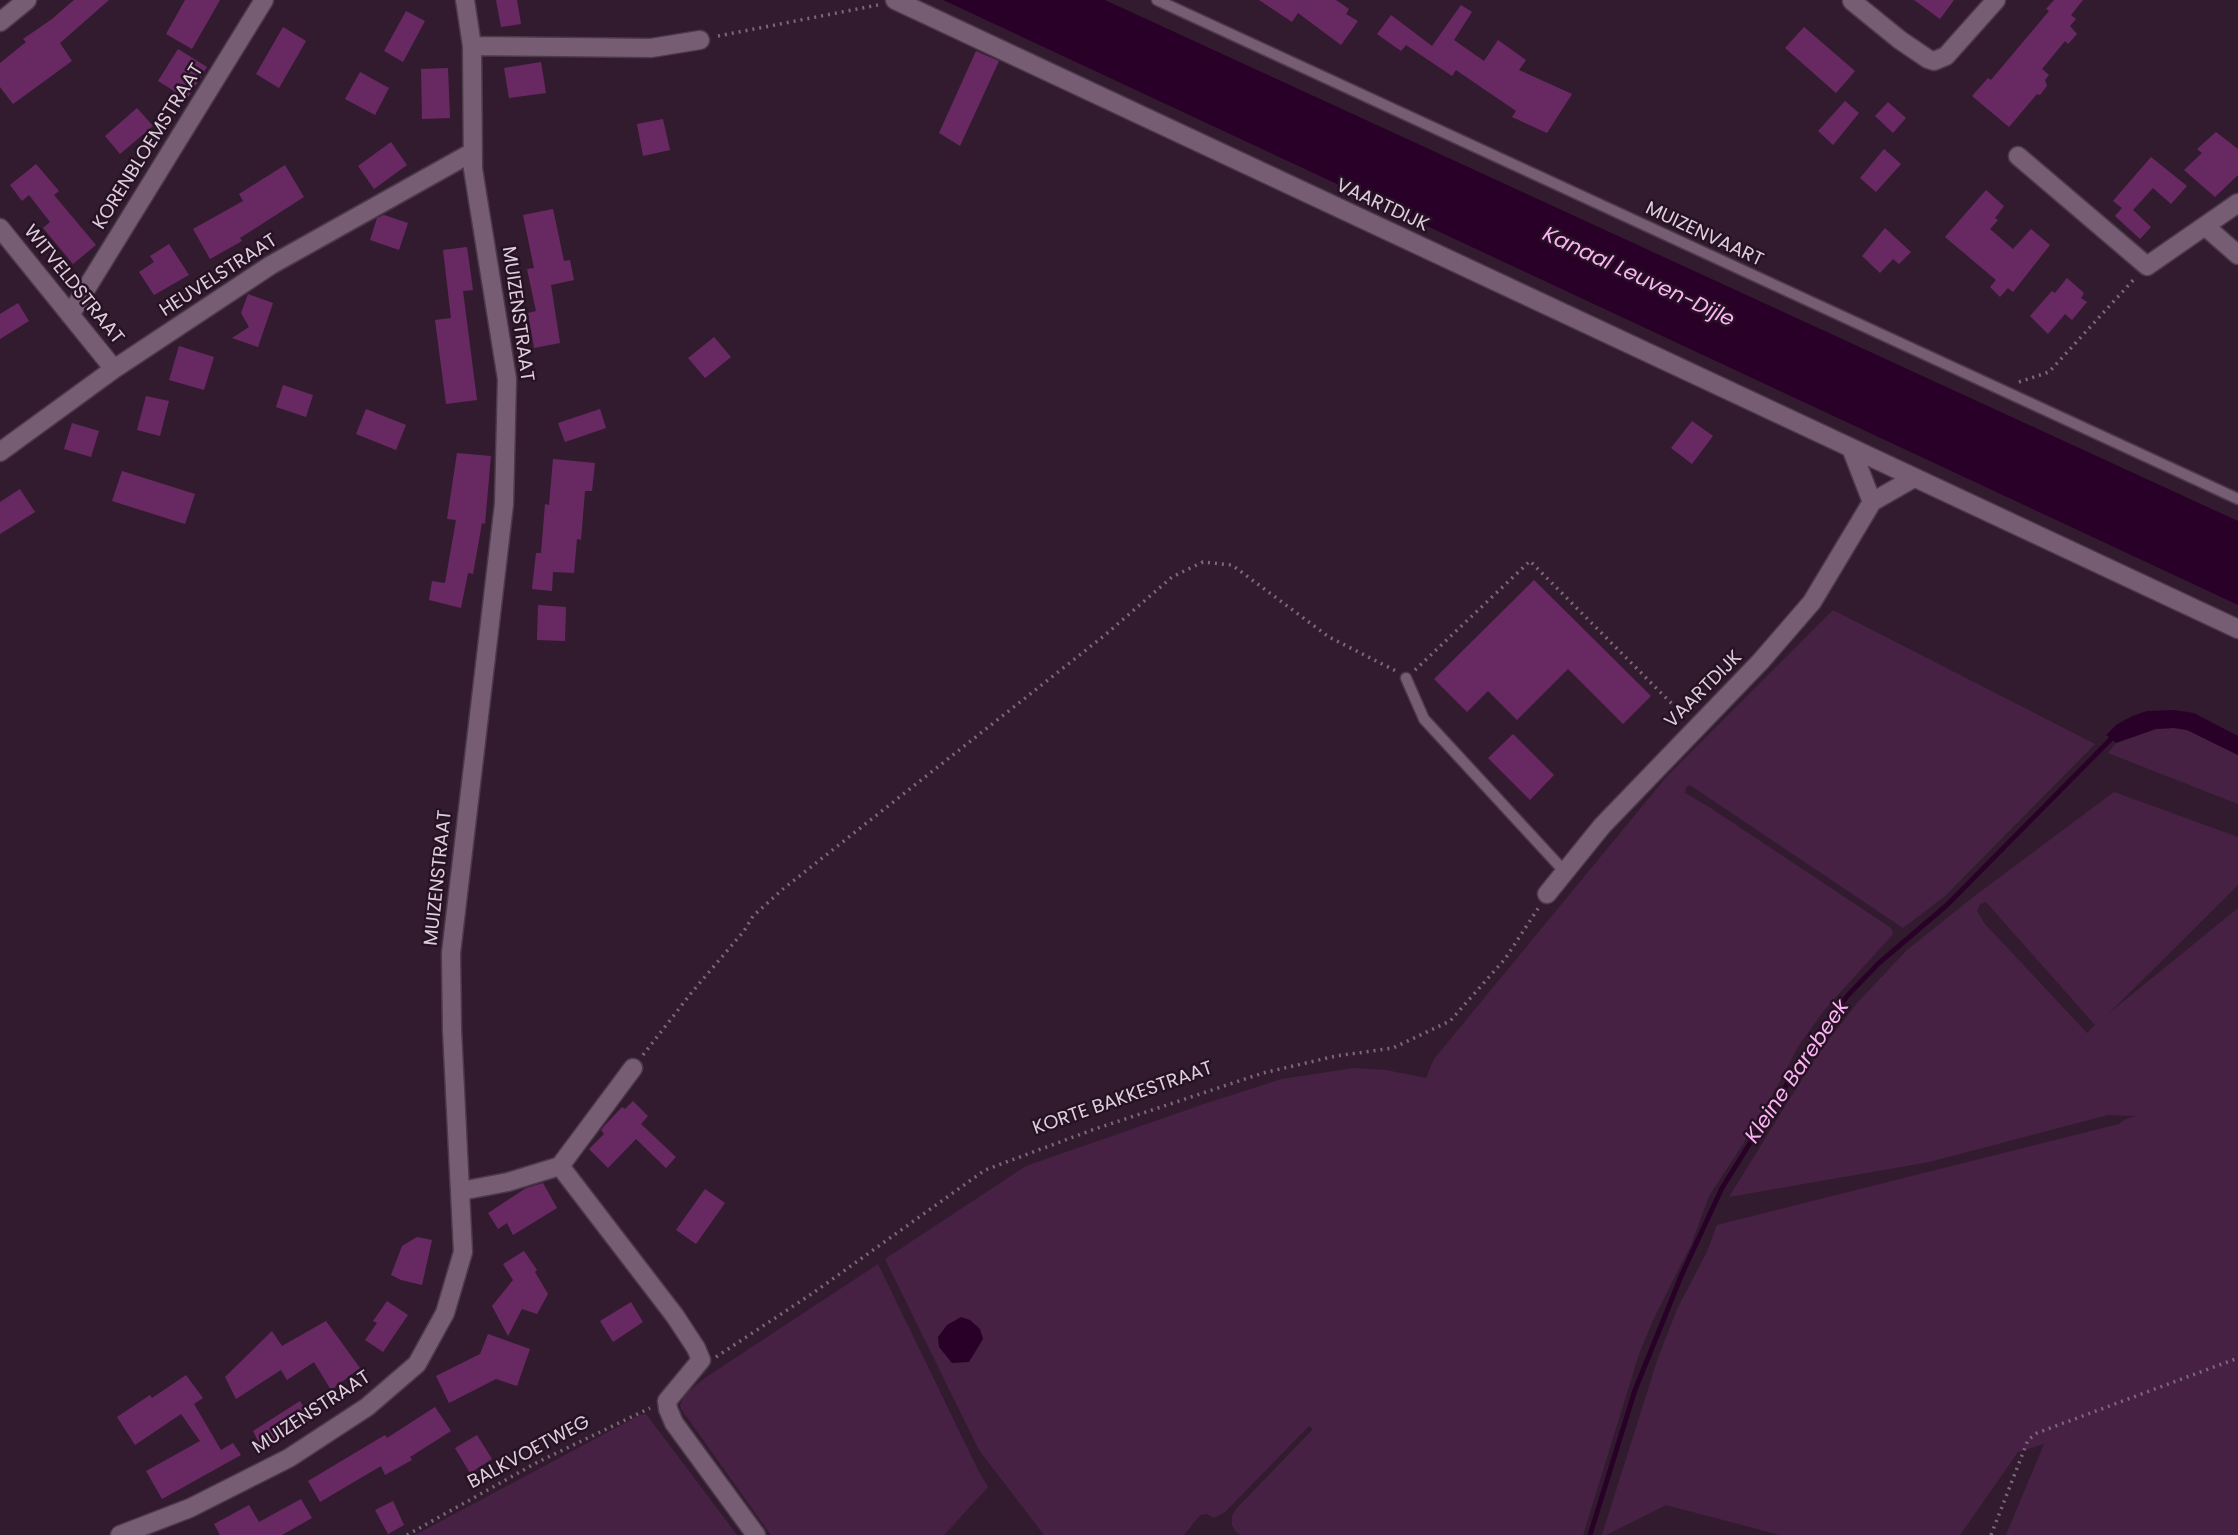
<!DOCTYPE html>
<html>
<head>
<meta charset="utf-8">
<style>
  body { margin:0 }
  canvas { display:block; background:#321b2f }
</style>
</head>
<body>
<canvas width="2238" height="1535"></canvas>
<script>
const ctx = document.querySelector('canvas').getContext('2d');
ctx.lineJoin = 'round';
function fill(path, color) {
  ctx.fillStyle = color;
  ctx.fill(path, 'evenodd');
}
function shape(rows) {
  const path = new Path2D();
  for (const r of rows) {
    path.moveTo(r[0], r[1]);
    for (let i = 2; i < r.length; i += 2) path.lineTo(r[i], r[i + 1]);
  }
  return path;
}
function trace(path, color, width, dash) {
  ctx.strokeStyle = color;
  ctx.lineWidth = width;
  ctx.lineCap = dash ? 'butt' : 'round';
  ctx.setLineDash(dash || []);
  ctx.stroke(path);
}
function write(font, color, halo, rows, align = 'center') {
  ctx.font = font + ' Poppins,sans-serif';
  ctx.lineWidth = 5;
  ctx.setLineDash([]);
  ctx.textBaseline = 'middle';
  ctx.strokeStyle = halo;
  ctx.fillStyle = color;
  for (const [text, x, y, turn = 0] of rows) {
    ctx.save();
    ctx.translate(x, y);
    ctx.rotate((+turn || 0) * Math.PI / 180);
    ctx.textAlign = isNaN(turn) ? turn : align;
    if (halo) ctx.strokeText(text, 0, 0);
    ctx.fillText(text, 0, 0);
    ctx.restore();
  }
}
const green = shape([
  [1833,610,2095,744,1945,896,1903,928,1690,785,1686,787,1685,793,1709,807,1891,928,1893,934,1826,1008,1799,1045,1778,1085,1743,1144,1709,1196,1691,1245,1653,1320,1639,1354,1583,1535,1241,1535,1236,1532,1232,1525,1232,1516,1236,1509,1313,1429,1309,1426,1225,1512,1214,1518,1207,1514,1200,1515,1184,1535,1044,1535,979,1450,885,1259,1026,1166,1207,1103,1282,1079,1354,1068,1386,1070,1426,1078,1434,1059,1668,775],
  [2173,728,2187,730,2238,755,2238,804,2108,753,2116,743,2138,735,2156,729],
  [2114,792,2238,837,2238,885,2108,1014,2238,908,2238,1535,2006,1535,2044,1444,2018,1452,1960,1535,1780,1535,1666,1505,1606,1535,1602,1535,1658,1358,1678,1307,1707,1252,1717,1225,2119,1124,2126,1119,2136,1116,2108,1115,1929,1162,1729,1197,1817,1055,1858,1002,1907,950,1972,898],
  [1986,902,2095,1025,2087,1033,1984,923,1977,911,1980,904],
  [878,1264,978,1470,988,1487,944,1535,771,1535,681,1409,680,1405,685,1394,705,1378],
  [646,1414,737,1535,415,1535,640,1415]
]);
const water = shape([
  [943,0,1105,0,2238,521,2238,605],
  [2175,710,2194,713,2238,736,2238,755,2187,730,2174,728,2156,729,2116,743,2106,735,2116,725,2132,716,2147,711],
  [961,1317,970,1320,980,1329,983,1339,969,1362,952,1363,939,1347,938,1337,947,1325]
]);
const stream = shape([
  [1590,1535,1635,1390,1682,1274,1722,1188,1817,1036,1848,995,1879,963,1947,905,2111,739,2117,736]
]);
const building = shape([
  [74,0,109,0,60,43,72,61,13,104,0,87,0,63,26,42,23,39,52,19],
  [185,0,220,0,192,49,166,34],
  [496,0,517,0,521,24,501,27],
  [1259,0,1336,0,1349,9,1346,14,1358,21,1341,45,1298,13,1292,22],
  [1914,0,1954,0,1940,19],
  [2054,0,2083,0,2071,15,2076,19,2070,26,2077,34,2068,44,2065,41,2042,69,2049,75,2045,80,2047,86,2040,95,2037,94,2009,127,1972,96,1988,78,1991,80,2049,11,2046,9],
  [1461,5,1472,12,1454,40,1484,61,1498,40,1526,60,1519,70,1572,94,1547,133,1512,117,1516,111,1456,70,1452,76,1406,45,1401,51,1377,34,1391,15,1432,46],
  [406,11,425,21,403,62,384,51],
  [283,27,306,41,279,88,256,74],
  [1804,27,1855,71,1836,93,1785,48],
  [178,49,207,67,187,99,158,81],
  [976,51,999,61,960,146,939,133],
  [541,62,546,93,509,98,504,68],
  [448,68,450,118,422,119,421,69],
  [360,72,389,88,375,115,345,99],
  [1845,101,1859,113,1833,145,1818,131],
  [1888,102,1906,118,1893,133,1875,116],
  [137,108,153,126,120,154,105,136],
  [663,119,670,150,643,156,637,124],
  [2216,132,2238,149,2238,175,2215,197,2184,170,2202,153,2197,149],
  [391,142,407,165,374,189,358,166],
  [1884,149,1901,164,1876,192,1860,178],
  [2151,157,2187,186,2171,204,2153,188,2133,210,2151,227,2140,239,2115,216,2122,208,2113,201],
  [36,164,59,191,54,195,96,245,73,264,43,228,50,222,29,195,22,201,10,185],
  [285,165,304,197,240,238,242,241,210,259,193,229,243,201,239,194],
  [1986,190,2004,206,1995,218,1998,220,1990,229,2013,249,2031,229,2050,245,2013,292,2008,288,2000,297,1990,287,1996,280,1945,237],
  [553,209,564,261,570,260,574,280,551,285,560,343,534,348,528,313,536,311,527,269,534,268,523,215],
  [384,215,408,223,399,250,370,240,377,218],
  [1885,228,1911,252,1899,264,1893,259,1880,273,1862,256],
  [169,244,189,275,154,295,139,272,154,262,150,256],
  [467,247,473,290,463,291,477,400,446,404,435,320,451,318,443,250],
  [2067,278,2084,293,2081,298,2087,302,2072,320,2065,314,2048,334,2030,316,2052,291,2055,293],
  [248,294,273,303,258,347,232,338,249,327,241,313],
  [18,303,29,321,0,339,0,314],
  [714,337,731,357,705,378,688,358],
  [179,346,214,357,204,390,169,380],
  [283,385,313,395,306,417,276,407],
  [146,396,169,401,160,436,137,430],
  [366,409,406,425,396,450,356,434],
  [600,409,606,428,565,442,558,423],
  [1692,421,1713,436,1692,464,1671,448],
  [72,423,99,431,91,457,64,449],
  [457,453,491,456,485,524,482,523,473,574,468,573,461,608,429,600,432,581,445,583,456,520,447,519],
  [553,459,595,463,592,491,585,491,581,540,577,539,574,573,553,572,552,591,532,589,536,553,541,553,545,504,549,505],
  [122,471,195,494,185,524,112,501],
  [20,489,35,512,0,534,0,502],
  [1534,580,1651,696,1623,724,1568,669,1517,720,1488,691,1467,712,1434,679],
  [538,605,566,607,565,641,537,640],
  [1513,734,1554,775,1530,800,1488,758],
  [633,1101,648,1116,641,1124,676,1157,666,1168,636,1139,608,1168,589,1149,604,1134,601,1130,606,1124,622,1107,625,1109],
  [543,1183,557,1208,513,1235,507,1223,498,1229,488,1213,526,1188],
  [705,1189,725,1203,696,1244,676,1230],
  [417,1237,432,1240,422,1285,401,1280,391,1275,402,1246],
  [524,1251,537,1270,535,1272,548,1294,537,1314,522,1309,508,1336,492,1306,513,1280,503,1264],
  [387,1301,408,1315,383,1352,365,1340,377,1323,373,1321],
  [631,1302,643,1322,613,1342,600,1321],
  [326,1321,360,1368,331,1390,314,1362,287,1380,281,1370,236,1399,225,1377,272,1331,282,1346],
  [488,1334,530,1349,517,1386,496,1379,449,1403,436,1376,480,1354],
  [186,1375,203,1398,194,1404,221,1450,233,1443,241,1455,162,1499,146,1471,200,1441,181,1414,135,1445,117,1417,150,1395,152,1398],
  [300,1401,311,1419,262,1449,253,1431],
  [435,1407,451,1431,410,1457,412,1460,385,1475,381,1466,320,1502,308,1481,385,1435,387,1438],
  [477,1435,492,1459,470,1473,455,1448],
  [301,1499,312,1518,282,1535,220,1535,214,1524,249,1505,259,1522],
  [393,1501,404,1525,388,1534,375,1510]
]);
const path = shape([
  [718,36,878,5],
  [2019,382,2049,372,2136,277],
  [1415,670,1530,561,1684,716],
  [643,1055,692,992,744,931,753,916,783,889,1105,635,1172,577,1203,562,1232,565,1329,637,1396,671],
  [716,1357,813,1293,985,1170,1092,1130,1263,1073,1336,1056,1393,1048,1450,1021,1505,959,1539,907],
  [407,1535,536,1463,650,1408],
  [1991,1535,2028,1440,2037,1433,2238,1358]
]);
const lane = shape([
  [1157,0,2238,499],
  [1406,678,1424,719,1565,872]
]);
const street = shape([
  [895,0,2238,629],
  [1852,1,1900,40,1928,59,1934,61,1946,56,1996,0],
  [0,22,27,0],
  [472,46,651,48,700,40],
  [2018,156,2147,266,2238,203],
  [2206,227,2238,255],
  [0,228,114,369],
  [70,315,264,0],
  [1851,448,1872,502,1914,478],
  [0,452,114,369,271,265,471,153],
  [1547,894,1602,826,1761,661,1812,602,1872,502],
  [560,1166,633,1068],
  [461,1191,508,1182,560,1166,675,1316,696,1348,701,1360,667,1401,668,1409,674,1423,756,1535],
  [120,1535,190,1508,289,1458,367,1407,417,1364,445,1313,463,1252,452,1030,451,953,504,504,507,379,473,169,472,46,465,0]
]);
const streetNames = [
  ["KORENBLOEMSTRAAT",149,147,-58],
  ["VAARTDIJK",1382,206,25],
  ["MUIZENVAART",1704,235,25],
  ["HEUVELSTRAAT",219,276,-33],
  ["WITVELDSTRAAT",73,285,51],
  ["MUIZENSTRAAT",517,314,82],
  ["VAARTDIJK",1704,690,-45],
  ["MUIZENSTRAAT",439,878,-84],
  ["KORTE BAKKESTRAAT",1123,1099,-19],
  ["MUIZENSTRAAT",312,1413,-33],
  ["BALKVOETWEG",529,1453,-28]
];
const waterNames = [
  ["Kanaal Leuven-Dijle",1638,278,25],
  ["Kleine Barebeek",1798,1072,-56]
];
fill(green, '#462143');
fill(water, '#290027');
trace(stream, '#290027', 5);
fill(building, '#682963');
trace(lane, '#4c394a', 13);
trace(street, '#4c394a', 21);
trace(path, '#7b6879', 3.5, [2, 5]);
trace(lane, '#775d74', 10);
trace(street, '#775d74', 18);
write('19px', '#ddcedb', '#271225', streetNames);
write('italic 21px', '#fdb4f5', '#271225', waterNames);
</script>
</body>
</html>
